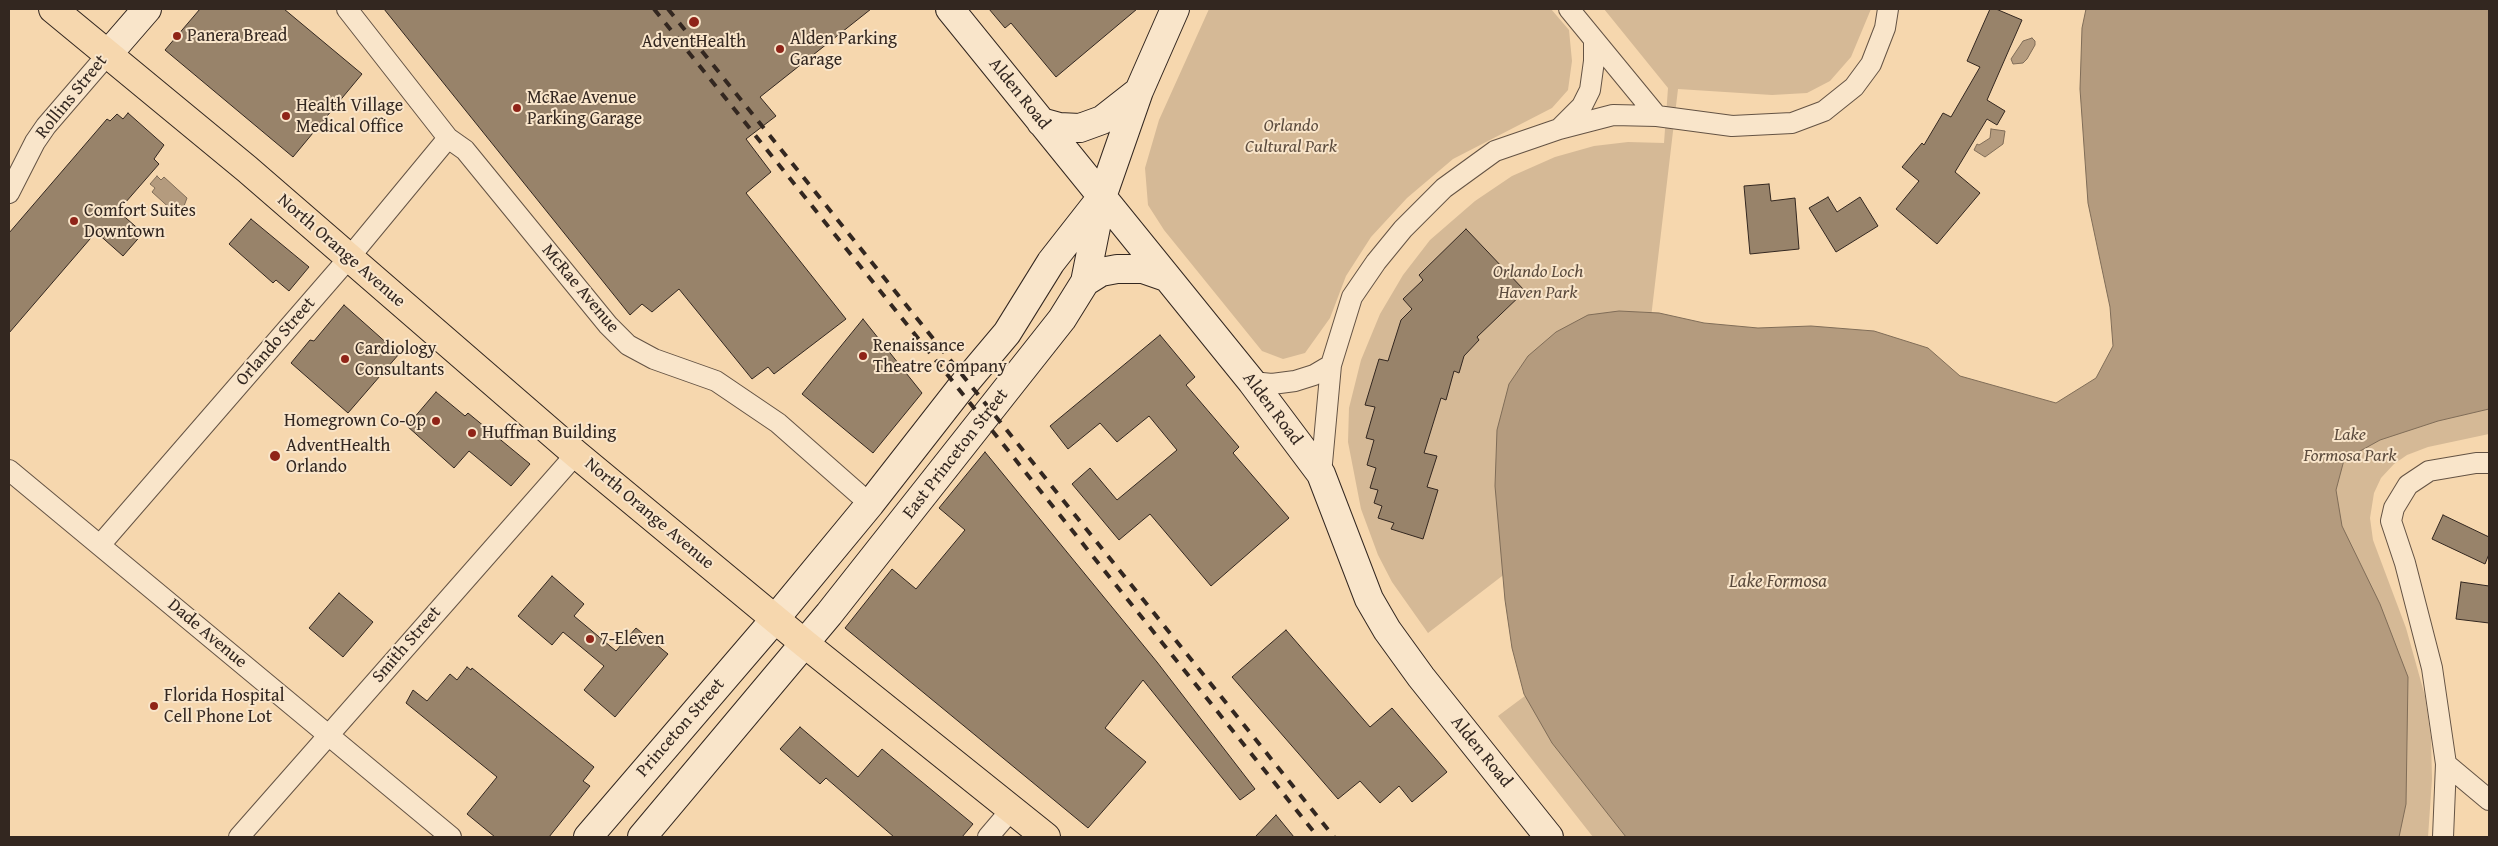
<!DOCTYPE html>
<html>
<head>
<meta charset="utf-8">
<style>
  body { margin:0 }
  #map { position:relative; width:2498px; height:846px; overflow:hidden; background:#f6d7ae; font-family:"Gentium Book Plus",serif }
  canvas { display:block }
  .frame { position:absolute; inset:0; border:10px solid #332720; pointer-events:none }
</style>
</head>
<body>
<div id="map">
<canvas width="2498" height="846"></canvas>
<div class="frame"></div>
</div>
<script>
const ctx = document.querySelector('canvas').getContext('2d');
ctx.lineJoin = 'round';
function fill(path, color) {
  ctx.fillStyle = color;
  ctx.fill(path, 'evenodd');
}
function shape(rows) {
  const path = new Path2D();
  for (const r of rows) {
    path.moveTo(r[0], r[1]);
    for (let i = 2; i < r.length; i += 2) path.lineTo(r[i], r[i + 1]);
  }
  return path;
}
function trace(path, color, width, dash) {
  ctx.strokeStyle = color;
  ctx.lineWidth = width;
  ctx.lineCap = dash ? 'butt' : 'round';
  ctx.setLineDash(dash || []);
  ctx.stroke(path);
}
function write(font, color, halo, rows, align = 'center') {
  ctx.font = font + ' "Gentium Book Plus",serif';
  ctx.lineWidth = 4;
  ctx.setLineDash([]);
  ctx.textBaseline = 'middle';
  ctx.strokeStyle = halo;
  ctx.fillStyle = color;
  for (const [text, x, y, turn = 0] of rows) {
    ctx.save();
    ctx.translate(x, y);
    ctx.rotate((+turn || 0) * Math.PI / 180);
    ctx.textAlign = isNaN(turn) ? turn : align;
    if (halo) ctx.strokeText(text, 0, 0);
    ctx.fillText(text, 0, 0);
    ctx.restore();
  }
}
const green = shape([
  [1209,9,1551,9,1569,30,1572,61,1568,90,1552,108,1453,159,1407,198,1371,237,1346,276,1330,318,1305,353,1283,359,1262,351,1164,230,1148,205,1145,168,1159,120],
  [1604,9,1871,9,1851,57,1830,81,1807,93,1772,95,1678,89,1648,343,1532,553,1428,633,1392,582,1378,555,1361,509,1348,442,1349,408,1361,360,1380,314,1403,275,1430,240,1475,201,1512,176,1555,157,1594,146,1628,142,1664,143,1668,88],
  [2489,339,2489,434,2428,447,2407,455,2394,464,2381,478,2374,493,2370,518,2373,540,2406,628,2425,696,2431,738,2432,779,2428,837,2347,837,2287,469],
  [1569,663,1706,837,1593,837,1498,716]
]);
const water = shape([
  [2086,9,2489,9,2489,409,2438,421,2380,440,2344,460,2336,490,2342,526,2380,604,2408,677,2406,804,2399,837,1626,837,1552,743,1524,694,1512,648,1505,600,1495,486,1497,430,1509,384,1528,356,1556,332,1588,315,1619,311,1659,313,1704,323,1758,328,1811,326,1874,331,1928,348,1960,376,2056,403,2096,378,2113,346,2110,307,2088,203,2080,89,2082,28,2086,9],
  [2032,38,2035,41,2035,45,2027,59,2023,63,2013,64,2011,59,2023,41,2032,38],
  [1991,129,2005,131,2003,144,1985,157,1974,150,1977,144,1979,145,1990,138,1991,129],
  [157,176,161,180,164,177,187,198,184,206,174,212,152,192,155,188,150,184,157,176]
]);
const building = shape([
  [200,9,284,9,362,74,293,157,165,50,200,9],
  [384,9,871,9,760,97,776,116,746,139,771,172,746,193,846,319,774,374,768,367,752,379,679,289,652,312,642,304,630,315,384,9],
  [989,9,1137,9,1056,77,1011,23,1005,28,989,9],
  [1990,9,1996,9,2022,20,1987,100,2005,111,1997,125,1987,119,1955,172,1980,193,1937,244,1896,209,1919,181,1902,167,1922,143,1924,145,1943,113,1951,117,1980,67,1967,61,1990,9],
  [128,113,164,145,154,159,159,164,118,211,143,233,123,256,96,232,9,333,9,233,107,119,110,121,117,114,123,119,128,113],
  [1769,184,1771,201,1795,198,1799,249,1750,254,1744,186,1769,184],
  [1828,197,1837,212,1860,197,1878,226,1836,252,1809,208,1828,197],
  [251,219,309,267,289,291,276,280,273,283,229,244,251,219],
  [1466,229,1525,291,1477,337,1479,340,1464,356,1459,373,1454,371,1446,400,1441,398,1424,453,1437,456,1427,487,1438,490,1423,539,1391,529,1394,523,1378,518,1382,506,1374,503,1378,490,1370,488,1376,468,1367,465,1374,440,1366,438,1375,407,1365,405,1379,359,1388,361,1401,320,1412,309,1403,299,1423,280,1419,275,1466,229],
  [344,305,399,354,348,413,291,363,310,340,314,341,344,305],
  [863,319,922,393,873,453,802,394,863,319],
  [1160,335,1195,377,1186,385,1239,447,1233,453,1289,518,1211,586,1150,514,1119,540,1072,484,1090,468,1117,500,1177,450,1149,416,1117,442,1100,423,1068,449,1050,426,1160,335],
  [436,392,465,416,468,413,530,464,511,486,469,451,454,468,407,426,436,392],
  [985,452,1157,662,1255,789,1240,800,1143,680,1105,728,1146,762,1088,828,845,628,892,569,916,589,965,530,939,508,985,452],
  [2443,515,2489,537,2489,554,2485,564,2432,539,2443,515],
  [552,576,584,604,574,616,616,651,636,628,668,654,615,717,584,690,604,666,563,632,552,645,518,616,552,576],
  [2461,582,2489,586,2489,623,2456,619,2461,582],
  [339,593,373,622,343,657,309,628,339,593],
  [1286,630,1370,727,1392,708,1447,772,1412,802,1399,786,1380,803,1360,781,1338,799,1232,677,1286,630],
  [467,667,471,670,472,668,594,767,583,781,590,786,549,837,495,837,467,814,497,777,406,703,413,690,427,701,450,674,457,680,467,667],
  [800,727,858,777,882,749,973,824,962,837,894,837,826,778,820,784,780,749,800,727],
  [1276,815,1294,837,1255,837,1276,815]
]);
const street = shape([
  [347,9,448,138,465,150,608,325,628,345,654,359,716,381,778,423,870,504],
  [1569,9,1657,116],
  [1559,129,1582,106,1590,90,1594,61,1594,40],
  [9,193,35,142,46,126,108,54],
  [1252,382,1272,384,1295,381,1314,375,1331,365],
  [9,470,451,837],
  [1321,474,1331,365,1352,297,1376,262,1403,229,1444,188,1495,151,1559,129,1613,115,1657,116,1732,126,1792,123,1824,111,1854,87,1871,64,1885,28,1888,9],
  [100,545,348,259,448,138],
  [2446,764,2489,800],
  [239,837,576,454],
  [988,837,1011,810],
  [2443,837,2446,764,2432,668,2405,563,2391,521,2394,508,2408,485,2429,471,2476,463,2489,463]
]);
const secondary = shape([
  [950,9,1252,382,1321,474,1369,599,1387,630,1421,677,1549,837],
  [108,54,147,9],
  [1041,122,1059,127,1080,128,1102,120,1139,91],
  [1085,282,1101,272,1117,269,1143,269,1166,277],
  [588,837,775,619,870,504,959,390,1007,333,1051,262,1098,202],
  [642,837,829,614,1062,319,1085,282,1102,197,1139,91,1175,9]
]);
const primary = shape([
  [53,9,247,169,576,454,804,643,1046,837]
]);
const rail = shape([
  [654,9,1318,837],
  [668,9,1334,837]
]);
const markers = [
  [694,22,6,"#8f2418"],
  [177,36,5,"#8f2418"],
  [780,49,5,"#8f2418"],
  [517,108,5,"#8f2418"],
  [286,116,5,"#8f2418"],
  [74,221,5,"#8f2418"],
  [863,356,5,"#8f2418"],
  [345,359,5,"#8f2418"],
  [436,421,5,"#8f2418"],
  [472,433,5,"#8f2418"],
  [275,456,6,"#8f2418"],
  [590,639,5,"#8f2418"],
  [154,706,5,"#8f2418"]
];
const poiNames = [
  ["Panera Bread",187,36],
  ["Alden Parking",790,39],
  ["Garage",790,60],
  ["AdventHealth",694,42,"center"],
  ["McRae Avenue",527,98],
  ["Parking Garage",527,119],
  ["Health Village",296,106],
  ["Medical Office",296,127],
  ["Comfort Suites",84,211],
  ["Downtown",84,232],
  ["Renaissance",873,346],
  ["Theatre Company",873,367],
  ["Cardiology",355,349],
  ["Consultants",355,370],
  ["Homegrown Co-Op",426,421,"right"],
  ["Huffman Building",482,433],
  ["AdventHealth",286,446],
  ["Orlando",286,467],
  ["7-Eleven",600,639],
  ["Florida Hospital",164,696],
  ["Cell Phone Lot",164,717]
];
const streetNames = [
  ["Alden Road",1019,94,51],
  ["Rollins Street",72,97,-51],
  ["North Orange Avenue",341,251,41],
  ["McRae Avenue",580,289,50],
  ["Orlando Street",276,342,-49],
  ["Alden Road",1272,409,53],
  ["East Princeton Street",956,454,-52],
  ["North Orange Avenue",649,514,40],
  ["Dade Avenue",207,634,40],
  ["Smith Street",407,645,-49],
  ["Princeton Street",681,728,-49],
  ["Alden Road",1481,752,51]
];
const parkNames = [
  ["Orlando",1291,126],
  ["Cultural Park",1291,147],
  ["Orlando Loch",1538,272],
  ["Haven Park",1538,293],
  ["Lake",2350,435],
  ["Formosa Park",2350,456]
];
const waterNames = [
  ["Lake Formosa",1778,582]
];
fill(green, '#d5b996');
fill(water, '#b49b7e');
trace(water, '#806d58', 1);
fill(building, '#98836a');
trace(building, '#332720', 1);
trace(street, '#645344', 22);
trace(secondary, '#332720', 30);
trace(primary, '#332720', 30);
trace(street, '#f9e5ca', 20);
trace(secondary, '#f9e5ca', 28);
trace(primary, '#f6d7ae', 28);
trace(rail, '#332720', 4, [9, 9]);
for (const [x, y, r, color] of markers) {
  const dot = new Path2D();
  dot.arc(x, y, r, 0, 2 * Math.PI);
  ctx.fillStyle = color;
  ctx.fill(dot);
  trace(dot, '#f9e5ca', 2);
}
write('18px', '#332720', '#f9e5ca', poiNames, 'left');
write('18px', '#332720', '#f9e5ca', streetNames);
write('italic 18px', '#5c4c3e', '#f9e5ca', parkNames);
write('italic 19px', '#5a4a3c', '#f9e5ca', waterNames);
</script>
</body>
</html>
